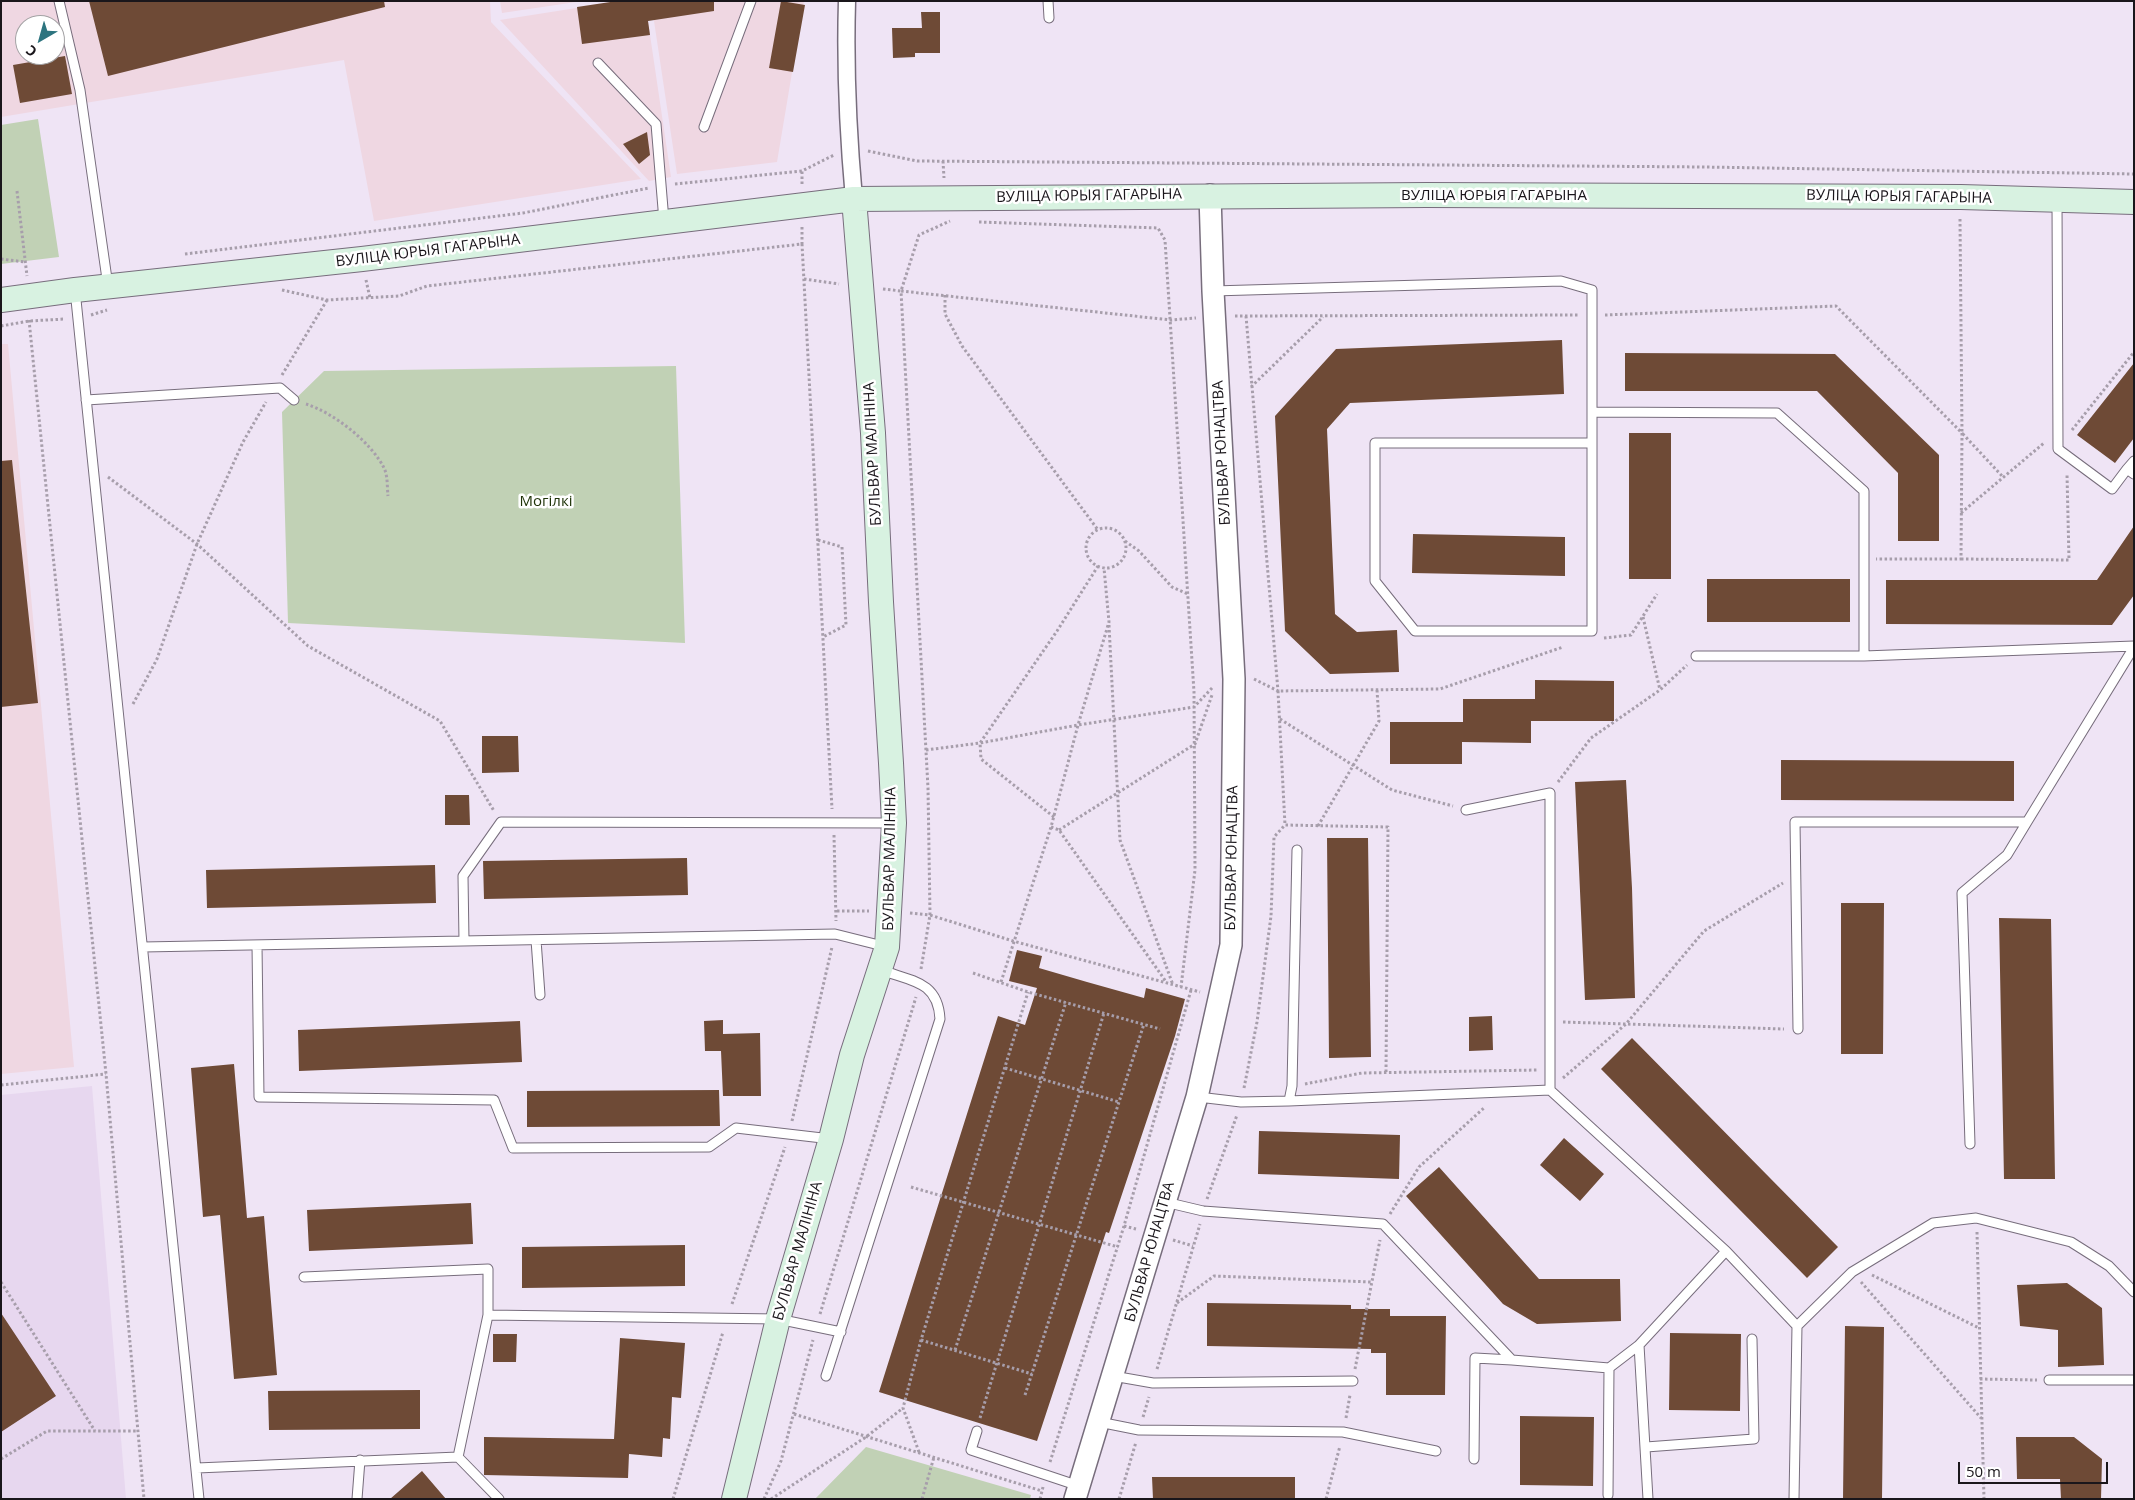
<!DOCTYPE html>
<meta charset="utf-8">
<style>
body{margin:0}
#map{position:relative;width:2135px;height:1500px;overflow:hidden;background:#efe4f5;font-family:"Open Sans",sans-serif}
canvas{display:block}
.frame{position:absolute;inset:0;border:2px solid #1a161b;pointer-events:none}
.north{position:absolute;left:15px;top:15px;width:50px;height:50px;box-sizing:border-box;background:#fff;border:1px solid #a3a2a4;border-radius:50%;rotate:218deg;font-size:14px;font-weight:700;line-height:20px;text-align:center;color:#1a161b}
.north::after{content:'';display:block;margin:auto;width:18px;height:22px;background:#2d747f;clip-path:polygon(50% 0,100% 100%,50% 72%,0 100%)}
.scale{position:absolute;left:1958px;top:1462px;width:150px;height:22px;box-sizing:border-box;border:2px solid #1a161b;border-top:0;padding-left:6px;font-size:15px;line-height:18px;white-space:nowrap;color:#1a161b;-webkit-text-stroke:4px #fff;paint-order:stroke}
</style>
<div id="map">
<canvas width="2135" height="1500"></canvas>
<div class="frame"></div>
<div class="north">С</div>
<div class="scale">50 m</div>
</div>
<script>
const g = document.querySelector('canvas').getContext('2d');
g.lineJoin = 'round';
function paint(path, color) { g.fillStyle = color; g.fill(path, 'evenodd'); }
function stroke(path, color, width, dash) { g.strokeStyle = color; g.lineWidth = width; g.lineCap = dash ? 'butt' : 'round'; g.setLineDash(dash || []); g.stroke(path); }
function write(font, color, halo, rows, align = 'center') {
  g.font = font + ' "Open Sans",sans-serif'; g.lineWidth = 5; g.setLineDash([]); g.textBaseline = 'middle'; g.strokeStyle = halo; g.fillStyle = color; for (const [text, x, y, turn = 0] of rows) {
    g.save(); g.translate(x, y); g.rotate((+turn || 0) * Math.PI / 180); g.textAlign = isNaN(turn) ? turn : align; if (halo) g.strokeText(text, 0, 0); g.fillText(text, 0, 0); g.restore();
  }
}
paint(new Path2D(`
 M92 1086 126 1499H1V1095Z`), '#e7d7ef');
paint(new Path2D(`
 M1 1H490L491 22 641 179 374 221 344 60 1 117ZM25 25H55V55H25Z
 M500 1H583L502 13Z
 M621 1H645L671 177 649 181 500 20Z
 M651 1H804L777 162 677 174Z
 M1 344H8L74 1067 1 1074Z`), '#efd7e2');
paint(new Path2D(`
 M38 119 59 257 1 264V125Z
 M676 366 685 643 288 623 282 412 324 371Z
 M866 1447 1031 1495 1030 1499H815Z`), '#c1d1b5');
paint(new Path2D(`
 M89 1H384L385 7 108 76Z
 M617 1H714V11L648 21 650 35 582 44 577 7Z
 M781 1 805 5 793 72 769 68Z
 M921 12H940V53H915V57L893 58 892 28H922Z
 M65 56 72 94 20 103 13 65Z
 M647 132 650 155 639 164 623 144Z
 M1562 340 1564 394 1350 403 1327 429 1335 614 1357 632 1397 630 1399 672 1330 674 1285 631 1275 416 1336 349Z
 M1625 353 1835 354 1939 455V541H1898V473L1817 391H1625Z
 M2134 363V438L2115 463 2077 435Z
 M1629 433H1671V579H1629Z
 M12 460 38 703 1 707V461Z
 M2134 526V595L2112 625 1886 624V580H2097Z
 M1413 534 1565 537V576L1412 573Z
 M1707 579H1850V622H1707Z
 M1535 680 1614 681V721H1531V743L1462 742V764H1390V722H1463V699H1535Z
 M482 736H518L519 772 482 773Z
 M1781 760 2014 761V801L1781 800Z
 M1626 780 1632 888 1635 998 1585 1000 1575 782Z
 M445 795H469L470 825H445Z
 M1327 838H1368L1371 1057 1329 1058Z
 M687 858 688 895 484 899 483 861Z
 M435 865 436 903 207 908 206 870Z
 M1841 903H1884L1883 1054H1841Z
 M1999 918 2051 919 2055 1179H2004Z
 M1017 950 1042 956 1039 968 1087 982 1144 998 1146 988 1185 999 1175 1036 1109 1233 1106 1232 1037 1441 879 1392 998 1016 1025 1025 1037 988 1009 981Z
 M1492 1016 1493 1050 1469 1051V1017Z
 M723 1020V1034L760 1033 761 1096H723L721 1051H705L704 1021Z
 M520 1021 522 1062 299 1071 298 1030Z
 M1632 1038 1838 1247 1807 1278 1601 1069Z
 M234 1064 247 1218 264 1216 277 1375 234 1379 220 1215 203 1217 191 1068Z
 M719 1090 720 1126 527 1127V1091Z
 M1259 1131 1400 1135 1399 1179 1258 1174Z
 M1564 1138 1604 1174 1580 1201 1540 1165Z
 M1439 1167 1539 1279H1620L1621 1321 1537 1324 1503 1304 1406 1196Z
 M471 1203 473 1244 309 1251 307 1210Z
 M685 1245V1286L522 1288V1247Z
 M2067 1283 2102 1308 2104 1365 2058 1367V1330L2020 1326 2017 1285Z
 M1207 1303 1351 1305V1309H1390V1316H1446L1445 1395H1386V1353H1371V1349L1207 1346Z
 M1 1313 56 1396 1 1432Z
 M1845 1326 1884 1327 1882 1499H1843Z
 M1670 1333 1741 1334 1740 1411 1669 1410Z
 M493 1334H517L516 1362H493Z
 M620 1338 685 1343 681 1398 672 1397 670 1439 663 1438 662 1457 629 1454 628 1478 484 1475V1437L614 1439Z
 M420 1390V1429L269 1430 268 1391Z
 M1520 1416 1594 1417 1593 1486 1520 1485Z
 M2016 1437H2074L2102 1459 2101 1499H2061L2060 1479H2017Z
 M422 1471 446 1499H390Z
 M1152 1477H1295V1499H1153Z`), '#6e4a36');
const service = new Path2D(`
 M59 1 80 90 108 286
 M1048 1 1049 18
 M598 63 656 124 664 221
 M704 127 751 1
 M2057 201 2058 449 2112 489 2127 469
 M75 290 199 1499
 M1213 291 1561 281 1592 290V443H1375V581L1415 631H1592V443
 M86 400 280 388 294 400
 M1592 412 1777 413 1864 491V656
 M2134 461 2127 469 2134 474
 M1696 656H1864L2134 646
 M1466 810 1550 793V1090
 M536 940 540 995
 M464 941 463 876 501 822 894 823
 M257 945 259 1097 494 1100 513 1148 709 1147 736 1128 831 1139
 M143 947 835 934 887 947
 M1798 1029 1795 822H2027L2134 647
 M1198 1097 1241 1102 1289 1101 1550 1090 1726 1251 1797 1326 1794 1499
 M1289 1101 1292 1086 1297 850
 M1970 1144 1962 893 2007 855 2027 822
 M1165 1202 1203 1211 1383 1224 1512 1360 1609 1368 1639 1345 1726 1251
 M304 1277 488 1269V1315L778 1319 841 1332
 M488 1315 458 1457 499 1499
 M1797 1326 1852 1272 1933 1223 1976 1218 2071 1242 2109 1266 2134 1292
 M1639 1345 1648 1499
 M826 1376 940 1019C938 981 911 981 881 970
 M1113 1376 1153 1383 1353 1381
 M2049 1380H2134
 M1099 1422 1139 1430 1343 1432 1436 1451
 M977 1431 971 1450 1079 1486
 M1646 1447 1754 1439 1752 1339
 M1474 1459 1475 1358 1512 1360
 M197 1468 458 1457
 M1608 1495 1609 1368
 M357 1499 360 1460`);
const minor = new Path2D(`
 M847 1C845 67 848 133 854 199`);
const tertiary = new Path2D(`
 M1075 1499 1197 1097 1231 945 1234 679 1213 291 1210 195`);
const secondary = new Path2D(`
 M1 300 75 290 362 259 854 199 1427 195 1961 197 2134 202
 M734 1499 778 1319 831 1139 852 1055 887 947 894 823 891 763 881 602 873 433 854 199`);
stroke(service, '#776d7c', 11);
stroke(minor, '#776d7c', 19);
stroke(tertiary, '#776d7c', 24);
stroke(secondary, '#776d7c', 26);
stroke(new Path2D(`
 M868 151 917 161 1704 167 2134 174
 M943 161 944 178
 M675 184 802 171 834 155
 M802 184V171
 M17 191 27 276
 M1960 219 1962 433 2003 477
 M979 222 1158 228 1165 240 1194 692 1195 870 1181 987
 M802 227V244
 M185 254 523 213 649 188
 M1 259 25 262
 M804 279 839 284
 M366 280 370 298
 M883 289 901 291 919 235 950 221
 M282 290 327 300 399 296 427 286 802 244 832 809
 M945 295V314L962 346 1098 530
 M91 315 107 310
 M1605 315 1836 306 1962 433 1961 559H1876
 M1235 316 1579 315
 M1246 316 1278 691
 M29 320 106 1074 144 1499
 M1 326 29 321 65 319
 M282 375 327 300
 M1251 387 1323 317
 M306 404C334 413 371 442 384 468 388 476 387 487 388 496
 M2072 430 2134 352
 M108 477 197 544 308 646 440 721 494 811
 M1961 513 2044 443
 M1086 548a20 20 0 1 1 40 0a20 20 0 1 1-40 0Z
 M818 540 842 547 846 625 823 637
 M1125 541 1139 551 1172 587 1188 594
 M1961 559 2069 560 2067 474
 M1643 617 1660 690
 M1109 625 1120 840 1173 985
 M1604 638 1631 635 1657 594
 M1254 679 1278 691
 M133 704 157 659 197 544 243 442 266 402
 M1280 719 1392 790 1453 806
 M926 750 980 743 1057 631 1098 566
 M1558 782 1591 738 1660 690 1687 665
 M1054 817 981 759 980 743 1078 725 1194 707 1213 687
 M1318 826 1379 721 1377 690
 M1051 827 1059 830 1167 983
 M1059 830 1195 744 1212 695
 M834 835 836 921
 M837 911H869
 M910 913 930 915 928 788 901 291 1171 320 1196 318
 M921 969 930 915 1013 941 1200 992
 M973 973 1028 992 1160 1029
 M1001 982 1051 827 1078 725 1109 622 1104 568
 M1563 1022 1784 1029
 M1005 1068 1119 1102
 M1386 1072 1388 827 1285 825 1278 691 1440 689 1563 647
 M1563 1078 1626 1024 1704 931 1783 883
 M1305 1084 1362 1073 1537 1070
 M1 1085 106 1074
 M1244 1088 1257 1022 1271 916 1274 837 1285 825
 M792 1121 832 947
 M911 1187 1118 1247
 M1207 1199 1237 1115
 M1390 1214 1419 1167 1485 1107
 M1124 1226 1136 1229
 M1977 1232 1984 1499
 M1173 1240 1193 1246
 M1872 1275 1979 1328
 M1 1282 95 1431
 M1861 1282 1981 1418
 M1177 1303 1214 1276 1371 1282
 M732 1304 785 1147
 M820 1314 916 997
 M921 1340 1032 1374
 M955 1350 1066 1002
 M1157 1369 1200 1224
 M1355 1369 1380 1240
 M1980 1379 2037 1380
 M1025 1395 1144 1024
 M794 1414 1042 1491
 M1143 1417 1149 1397
 M980 1418 1104 1013
 M1346 1418 1350 1395
 M919 1452 903 1408 921 1340 1028 992
 M1 1459 47 1431H138
 M1050 1462 1124 1226 1191 990
 M673 1499 723 1332
 M764 1499 781 1461 813 1340
 M771 1499 866 1437 903 1408
 M922 1499 934 1457
 M1040 1499 1043 1487
 M1119 1499 1136 1442
 M1326 1499 1340 1446`), '#a79eab', 3, [2.5, 2.5]);
stroke(service, '#fff', 9);
stroke(minor, '#fff', 16);
stroke(tertiary, '#fff', 21);
stroke(secondary, '#d8f2e1', 24);
write('15px', '#1a161b', '#fff', [
 ["ВУЛІЦА ЮРЫЯ ГАГАРЫНА",1089,196,-1],
 ["ВУЛІЦА ЮРЫЯ ГАГАРЫНА",1494,196],
 ["ВУЛІЦА ЮРЫЯ ГАГАРЫНА",1899,197,1],
 ["ВУЛІЦА ЮРЫЯ ГАГАРЫНА",428,251,-7],
 ["БУЛЬВАР ЮНАЦТВА",1222,453,-93],
 ["БУЛЬВАР МАЛІНІНА",873,454,-93],
 ["БУЛЬВАР ЮНАЦТВА",1232,858,-89],
 ["БУЛЬВАР МАЛІНІНА",890,859,-89],
 ["БУЛЬВАР МАЛІНІНА",798,1251,-74],
 ["БУЛЬВАР ЮНАЦТВА",1150,1252,-74]
]);
write('15px', '#1f3308', '#fff', [
 ["Могілкі",546,502]
]);
</script>
